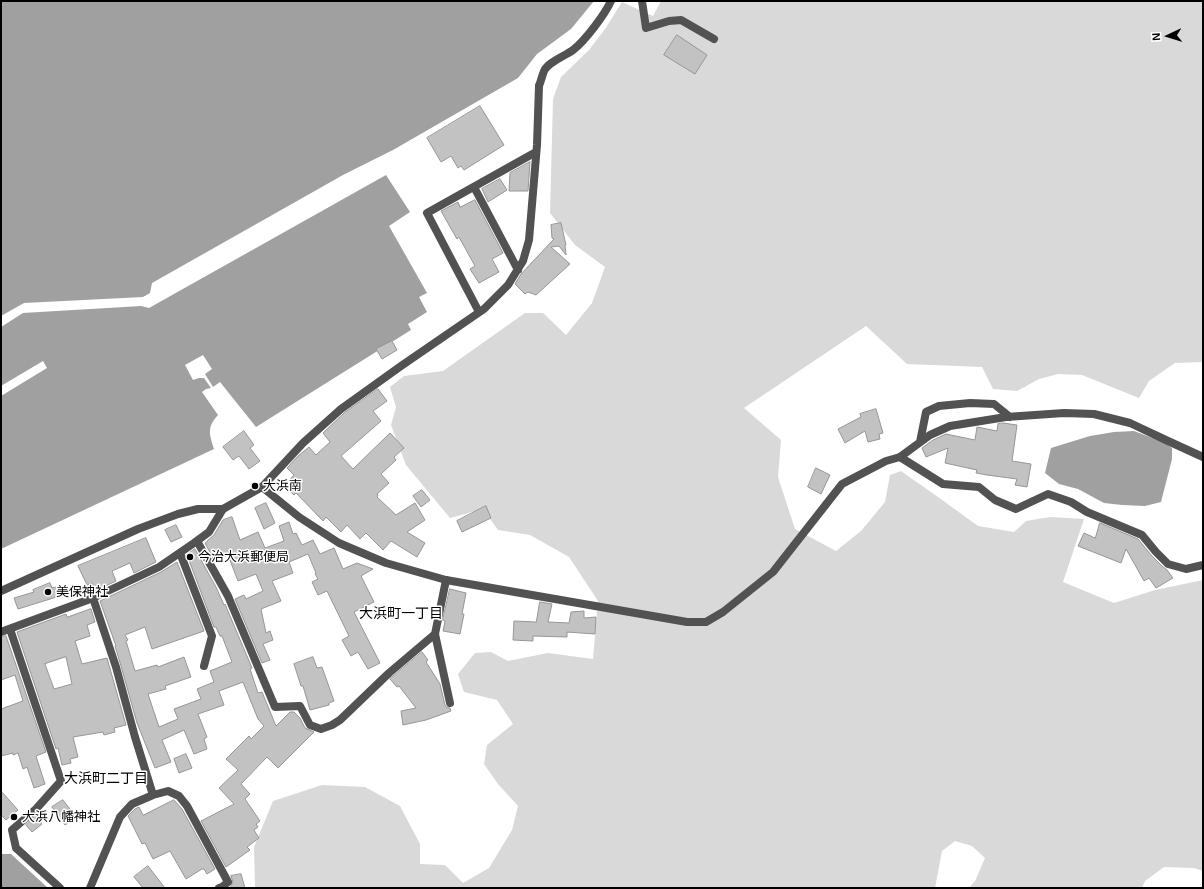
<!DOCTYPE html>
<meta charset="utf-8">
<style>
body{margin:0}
#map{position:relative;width:1204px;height:889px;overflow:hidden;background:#fff;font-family:Helvetica,sans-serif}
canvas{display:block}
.frame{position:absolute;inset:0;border:2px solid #000;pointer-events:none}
.north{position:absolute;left:1148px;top:16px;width:40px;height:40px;-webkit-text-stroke:3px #fff;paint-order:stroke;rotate:266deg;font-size:11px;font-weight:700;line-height:16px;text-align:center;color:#000}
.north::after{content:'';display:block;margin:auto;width:14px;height:18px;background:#000;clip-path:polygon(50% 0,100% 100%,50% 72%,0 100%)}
</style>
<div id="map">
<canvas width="1204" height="889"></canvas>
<div class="frame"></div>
<div class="north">N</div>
</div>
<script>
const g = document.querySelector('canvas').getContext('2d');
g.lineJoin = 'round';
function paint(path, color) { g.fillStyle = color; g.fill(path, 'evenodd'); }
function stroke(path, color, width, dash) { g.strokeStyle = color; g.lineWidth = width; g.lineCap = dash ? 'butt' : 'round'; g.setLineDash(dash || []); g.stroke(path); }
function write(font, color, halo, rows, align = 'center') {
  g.font = font + ' Helvetica,"Noto Sans JP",sans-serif'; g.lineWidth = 3; g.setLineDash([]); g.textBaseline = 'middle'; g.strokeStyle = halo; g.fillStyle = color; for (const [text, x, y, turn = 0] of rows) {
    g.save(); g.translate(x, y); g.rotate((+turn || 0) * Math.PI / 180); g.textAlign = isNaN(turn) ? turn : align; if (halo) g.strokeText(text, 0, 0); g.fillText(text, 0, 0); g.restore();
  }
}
paint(new Path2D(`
 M661 1H1203V362L1175 363 1149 381 1139 398 1082 375 1058 374 1039 379 1017 391 993 389 982 367 907 364 866 326 744 408 781 440 778 477 795 529 836 551 861 531 885 502 890 475 901 471 938 497 978 526 1014 532 1026 521 1050 517 1084 519 1063 582 1114 603 1155 590 1203 580V871L1194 868 1164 867 1145 881 1142 888H969L975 881 985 858 972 846 955 841 942 851 935 888H255L254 847 273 801 322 785 365 787 400 806 420 844V864L445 865 463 883 489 868 512 830 518 806 498 784 484 764 487 745 513 724 497 700 464 692 458 674 475 653 491 652 508 661 548 653 593 659 598 601 569 557 530 535 498 530 483 509 450 518 406 465 391 425 396 407 390 387 404 376 443 371 525 313H543L566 335 592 303 605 267 575 245 550 213 553 99 561 77 589 50 605 29 622 2 653 16Z`), '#d9d9d9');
paint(new Path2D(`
 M1 1H594L571 29 537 54 518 78 393 150 343 175 152 283 150 293 143 297 24 303 1 316Z
 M386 175 410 212 389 226 427 293 419 297 427 312 408 324 411 330 256 427 220 382 213 387 205 374 212 369 203 355 185 365 193 380 199 378H204L211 388 206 389 202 392 218 415C207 427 209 433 214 449L1 549V396L47 368 43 361 1 386V327L23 313 141 306 149 308Z
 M1134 431 1163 442 1172 448V459L1161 502 1145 506 1122 505 1104 503 1078 489 1059 484 1045 473 1051 448 1090 436 1114 432Z
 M1 854H11L48 888H1Z`), '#a0a0a0');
const building = new Path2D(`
 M677 35 707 55 695 74 664 55Z
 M480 106 504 145 464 170 461 166 458 168 451 156 441 162 427 138Z
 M530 162 528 191H509L510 173Z
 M500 179 507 190 488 202 482 189Z
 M475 200 503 253 492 259 499 272 479 283 470 269 475 266 459 237 457 239 441 211 458 202 460 207Z
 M561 223 566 245H565L566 255 559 246 551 247 570 264 536 295 528 292 525 294 515 284 521 274 554 239 552 238 551 225Z
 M392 341 397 350 382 359 376 349Z
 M378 389 387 401 373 411 381 421 341 456 353 469 390 433 404 448 394 457 396 460 381 474 389 483 377 494 378 495 377 497 396 515 415 503 425 520 407 532 425 543 417 557 391 541 383 550 366 533 360 539 347 525 341 532 326 517 323 521 296 493 294 495 284 486 294 475 287 468 298 456 309 447 316 455 330 442 323 433 344 413Z
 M876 409 883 433 879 434 880 439 868 442 865 431 845 443 838 429 861 417 860 414Z
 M1003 423 1017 425 1012 461 1031 464 1027 487 1015 485 1017 479 987 475 976 473 977 470 945 463 948 448 926 457 922 448 933 440 946 434 975 440 977 427 997 431 998 424Z
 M244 431 254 445 250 448 260 461 249 469 239 456 233 460 223 447Z
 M816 468 830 475 821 494 808 487Z
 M422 490 430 500 421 507 413 496Z
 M266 503 275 523 264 529 255 508Z
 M486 506 491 518 462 532 457 521Z
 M232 517 240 540 258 532 265 548 284 541 279 526 289 522 293 534 296 533 302 545 313 540 320 554 334 548 343 569 357 563 373 569 361 576 374 602 354 612 380 663 368 669 358 652 351 656 342 640 349 636 327 591 318 595 312 582 318 579 315 574 316 573 308 554 289 562 293 573 272 581 281 601 261 609 266 633 270 631 273 640 263 644 270 660 262 663 235 599 244 595 246 599 263 591 256 574 238 581 228 555 214 560 205 543 207 542V541L214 535 223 520Z
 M1100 523 1138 539 1152 556 1162 566 1167 570 1173 578 1156 588 1149 578 1144 581 1126 549 1121 563 1078 546 1084 533 1095 538Z
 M176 525 182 537 171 542 165 530Z
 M146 538 156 562 134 573 130 563 112 571 116 581 95 591 92 583 87 585 78 566Z
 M195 549 216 587 224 605 225 604 252 668 250 669 258 693 262 692 276 726 290 712H294L300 718 305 728 314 732 278 768 267 757 241 784 250 794 245 799 260 821 256 824 258 827 254 830 259 838 247 847 250 850 226 867 201 821 234 804 219 788 238 770 226 759 249 736 251 739 264 726 258 719 243 682 219 691 224 705 198 714 207 737 204 739 207 749 194 754 184 730 162 740 171 762 155 768 137 723 121 666 115 646H116L100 601 161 572 177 562 204 631 152 649 145 627 125 635 128 640 126 641 135 671 157 665 158 667 184 657 191 677 165 686 166 689 148 694 159 727 178 719 174 709 201 699 197 689 214 682 210 671 232 662 222 636H220L216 627H214L187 555Z
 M50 583 52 588 60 586 63 595 18 609 14 598 34 592 33 590Z
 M450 589 466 593 462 614H464L460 634 443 631 445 621 443 620Z
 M540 602 552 604 548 622 569 623 571 612 584 611V618L596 617 595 634 567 632V637L533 636V641L513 640 514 621 536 622Z
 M91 609 95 622 87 625 90 636 75 641 82 664 107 658 126 725 114 728 115 732 104 735 103 732 73 737 78 757 70 759 71 763 62 765 58 748 56 749 17 632 66 614 67 617ZM66 657 72 684 54 689 45 664Z
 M6 636 46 752 36 756 45 784 34 788 27 767 23 769 18 753 13 755V753L1 756V709L23 701 15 675 1 680V637Z
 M422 652 428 660 426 662 440 684 445 705 446 707 450 708 451 711 426 720 403 725 401 711 416 708 399 686 397 687 390 679Z
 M313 657 317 668 322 667 334 701 329 703V705L310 710 303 686H301L294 664Z
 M186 754 192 768 179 773 174 759Z
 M1 791 18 810 6 820 1 815Z
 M63 800 76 817 65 825 52 807Z
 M174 800 182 809 215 869 207 874 204 869H202L186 879 170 851 153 859 145 843 142 844 128 816 135 809 139 807 143 815Z
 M36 816 42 824 32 832 26 825Z
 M148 866 165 888H143L134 877Z
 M241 874 245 888H230L233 882 231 876Z`);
paint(building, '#c2c2c2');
stroke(building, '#969696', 1);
stroke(new Path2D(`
 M642 1 646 28 669 21 681 20 714 39
 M474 187 518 270
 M479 312 427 213 536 152
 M920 442 926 412 939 406 970 403 994 404 1010 417
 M1203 457 1168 441 1130 423 1094 414 1064 413 1006 417 950 426 930 435 900 457 943 484 979 487 995 500 1016 509 1048 494 1071 502 1087 512 1142 535 1156 552 1168 564 1186 569 1203 565
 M262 487 303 443 341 409 401 366 484 309 508 285 523 261 529 240 537 145 539 86
 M197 541 228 596 275 707 300 706 310 725 321 729 332 725 340 720 389 673 435 634
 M180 553 212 636 204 666
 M446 580 435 634 450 703
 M93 598 116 667 135 737 153 795
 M10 629 61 781 36 809 12 830 16 848 60 888
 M1 632 93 598 159 567 194 543 209 532 223 509
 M90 888 120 817 132 804 153 795 168 791 179 796 187 806 228 882 222 887 219 888`), '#525252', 8);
stroke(new Path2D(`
 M539 86C541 81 542 76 544 71 548 62 565 56 573 50 585 41 605 14 611 1
 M1 591 138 529 178 514 198 509H223L262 487 299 517 339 543 386 563 446 580 687 622H706L723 612 773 572 842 484 886 461 900 457`), '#525252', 8);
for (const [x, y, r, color] of [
 [255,486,4,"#000"],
 [190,557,4,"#000"],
 [48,592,4,"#000"],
 [14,817,4,"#000"]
]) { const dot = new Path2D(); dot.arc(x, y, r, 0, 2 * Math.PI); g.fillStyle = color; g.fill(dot); stroke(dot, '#fff', 1.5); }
write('13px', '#000', '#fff', [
 ["大浜南",263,486],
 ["今治大浜郵便局",198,557],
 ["美保神社",56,592],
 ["大浜八幡神社",22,817]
], 'left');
write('14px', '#000', '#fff', [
 ["大浜町一丁目",401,614],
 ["大浜町二丁目",106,779]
]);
</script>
